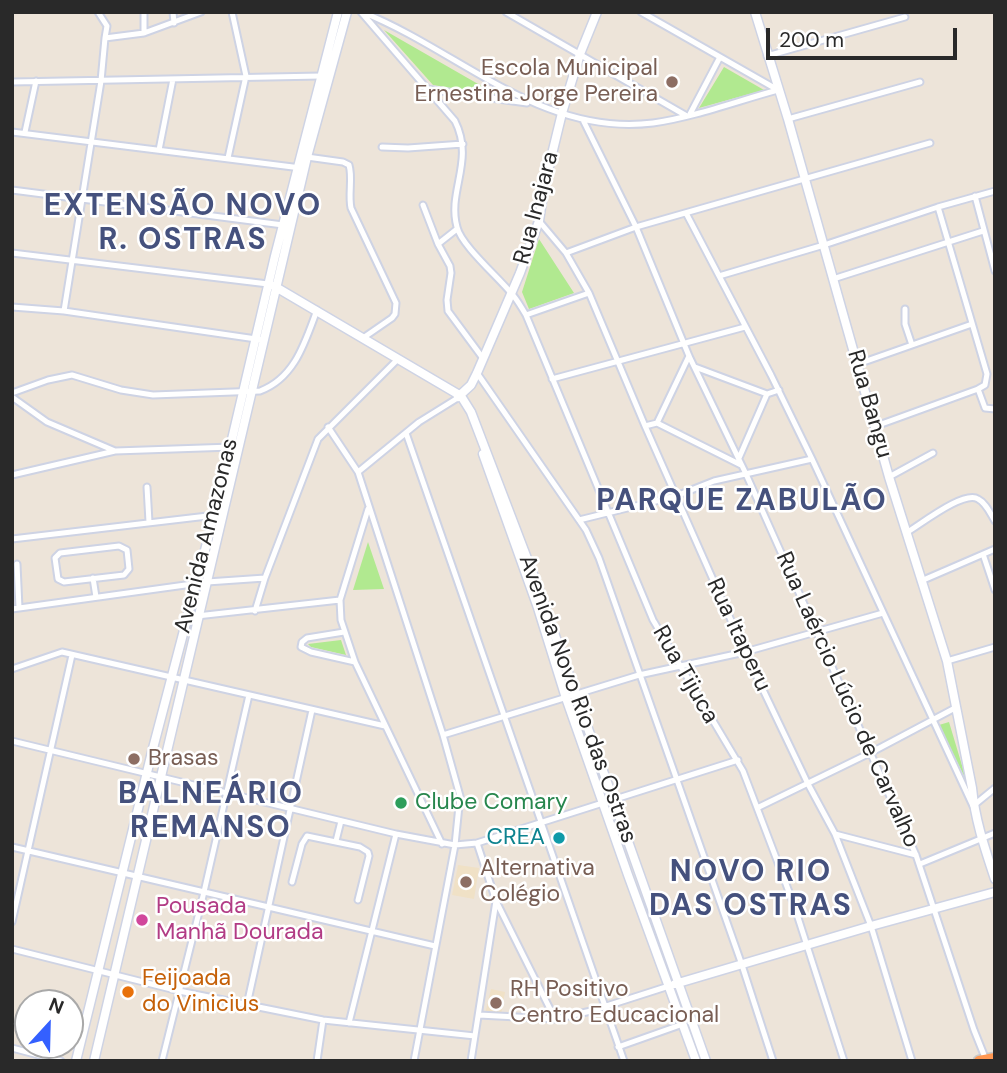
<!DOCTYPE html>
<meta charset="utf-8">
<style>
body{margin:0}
#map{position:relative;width:1007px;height:1073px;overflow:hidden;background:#ede4d9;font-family:"DM Sans",sans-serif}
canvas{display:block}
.frame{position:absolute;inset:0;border:14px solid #292929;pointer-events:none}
.north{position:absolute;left:14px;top:989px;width:70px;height:70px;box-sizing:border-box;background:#fff;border:2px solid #a9a9a9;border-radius:50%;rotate:22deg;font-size:19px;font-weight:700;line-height:28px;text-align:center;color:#292929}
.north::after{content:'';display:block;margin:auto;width:24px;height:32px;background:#3460ff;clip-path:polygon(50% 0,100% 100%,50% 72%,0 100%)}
.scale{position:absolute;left:766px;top:28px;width:191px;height:32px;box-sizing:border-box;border:4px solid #292929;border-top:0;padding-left:9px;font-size:21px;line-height:24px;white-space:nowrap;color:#292929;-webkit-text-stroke:5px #fff;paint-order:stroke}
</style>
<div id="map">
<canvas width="1007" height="1073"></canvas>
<div class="frame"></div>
<div class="north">N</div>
<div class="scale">200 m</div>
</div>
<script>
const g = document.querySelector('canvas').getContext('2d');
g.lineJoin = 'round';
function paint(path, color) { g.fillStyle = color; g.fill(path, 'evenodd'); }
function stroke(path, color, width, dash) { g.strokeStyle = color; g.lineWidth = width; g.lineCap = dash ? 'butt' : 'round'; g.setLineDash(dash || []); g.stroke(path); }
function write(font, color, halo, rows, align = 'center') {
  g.font = font + ' "DM Sans",sans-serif'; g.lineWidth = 5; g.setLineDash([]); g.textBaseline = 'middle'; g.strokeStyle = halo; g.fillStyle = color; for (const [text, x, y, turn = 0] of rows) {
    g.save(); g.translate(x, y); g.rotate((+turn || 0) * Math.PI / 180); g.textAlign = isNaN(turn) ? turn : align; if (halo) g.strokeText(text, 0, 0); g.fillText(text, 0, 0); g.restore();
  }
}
paint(new Path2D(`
 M458 865 479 868 474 899 452 895Z
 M491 989 505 992 501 1015 485 1014Z`), '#f0e1c6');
paint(new Path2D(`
 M384 30 499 96 433 85Z
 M724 67 764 90 699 108Z
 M539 239 574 293 529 309 522 292Z
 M368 542 384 589 353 590Z
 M341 640 346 655 311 647 308 644Z
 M949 722 967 782 939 725Z`), '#b1e990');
const street = new Path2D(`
 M98 12 107 26 105 38 144 33 201 12
 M144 12V33
 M173 12 174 23
 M361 12 455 121C475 161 447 191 457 227 461 245 498 277 511 293 517 299 521 307 526 315L653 620 743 771 794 905 844 1061
 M362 12C460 51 541 137 653 123 695 117 737 101 778 90
 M506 12 685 115
 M641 12 778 90
 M767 56 905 17
 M12 82 321 76
 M426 89 527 103
 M690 114 720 57
 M788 119 920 82
 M583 120 636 227 689 356 746 474 916 855 974 1030 986 1060
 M12 132 301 168
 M25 132 36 81
 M382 147 408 148 463 144
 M159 150 173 79
 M307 157 343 162 349 165C353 178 348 194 351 208L396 303 395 314 392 318 363 338
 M228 158 246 76 232 12
 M12 190 283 225
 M975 196 995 271
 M423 205 438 244 450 266 451 273 447 300 448 311 482 357
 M938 207 987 374 985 385 978 389
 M686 213 771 375 812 459 973 806 995 788
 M539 221 566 253 589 293 645 426 745 652 808 784 835 834 871 926 912 1061
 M438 244 457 229
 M12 253 268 284
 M566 253 636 227 930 143
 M719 276 824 245 938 207 995 191
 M833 279 983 231
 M12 307 64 311 263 340
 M905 309V324L912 345
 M64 311 101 81 105 38
 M526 315 589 293
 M858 364 972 324
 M695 367 767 394 779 390
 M477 373 586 530 599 558 742 965 773 1061
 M552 379 745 327
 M12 393 48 380 72 375 121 390 153 395 260 391C295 378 305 342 317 310
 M12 397 47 422 115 451
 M657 423 689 356
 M645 426 657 423 741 465
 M876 426 978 389 985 408 995 409
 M328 427 358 472 443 735 460 796 455 845 414 1061
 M406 433 624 1061
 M739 458 767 394
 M358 472 419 422 456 399
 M12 475 115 451 232 447
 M889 477 933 453
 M147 487 149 522
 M368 509 340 600 341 620 355 662 442 844
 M579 520 676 496 714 481 812 459
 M906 533C920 525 964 490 978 499 986 503 990 513 995 521
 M12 539 216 515
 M119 546 127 550 129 569 124 575 64 582 58 579 55 558 60 553Z
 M983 554 995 590
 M17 564 19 608
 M93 578 96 597
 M921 581 995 549
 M12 609 207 582 265 578
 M255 611 265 578 318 439 398 359
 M188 617 340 600
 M344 632 307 638 302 642 301 647 311 652 355 662
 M947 661 995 647
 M12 669 62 652 385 726
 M443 735 639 675 745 652 883 613
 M12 741 396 834 455 845 477 843 738 760
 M757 808 872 752 955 708
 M835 834 916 855
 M336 841 341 821
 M477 843 496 901 555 1019
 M12 847 435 946
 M920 864 995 833
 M292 882 302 844 307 836 360 847 368 852 369 856 358 900
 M12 922 72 655
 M12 949 179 991 323 1020 475 1036
 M247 1005 312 710
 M479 1015 555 1019 591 1011 669 986
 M349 1023 396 834
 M618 1047 683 1024
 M12 1048 61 1061
 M162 1061 204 892 249 695
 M317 1061 323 1020
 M471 1061 496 901`);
const secondary = new Path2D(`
 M755 12 788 119 889 477 947 661 972 788C975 820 985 849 995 879
 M274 286 461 396 471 412 536 582 706 1061
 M458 397 471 385 477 373 520 273 539 221 544 187 562 113 580 54 597 12
 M483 454 538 608 566 698 628 875 696 1061
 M675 984 871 926 995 892
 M76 1061 152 752 214 516 275 256 338 12
 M94 1061 307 157 347 12`);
const highway = new Path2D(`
 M979 1061 995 1058`);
stroke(street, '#ced3e4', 9);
stroke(secondary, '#ced3e4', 11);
stroke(highway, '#c7c7c7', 13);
stroke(street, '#fff', 5);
stroke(secondary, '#fff', 8);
stroke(highway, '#ff9852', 10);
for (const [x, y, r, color] of [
 [672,82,7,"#8d6e63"],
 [134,759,7,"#8d6e63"],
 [401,803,7,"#2e9e5b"],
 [559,838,7,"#0f9aa8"],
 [466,882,7,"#8d6e63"],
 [142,920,7,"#d1479c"],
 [128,992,7,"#e8710a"],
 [496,1003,7,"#8d6e63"]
]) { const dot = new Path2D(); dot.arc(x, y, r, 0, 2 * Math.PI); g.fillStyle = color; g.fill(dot); stroke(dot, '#fff', 2.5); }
write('23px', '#785e54', '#fff', [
 ["Escola Municipal",658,69,"right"],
 ["Ernestina Jorge Pereira",658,95,"right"],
 ["Brasas",148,759],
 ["Alternativa",480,869],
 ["Colégio",480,895],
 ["RH Positivo",510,990],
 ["Centro Educacional",510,1016]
], 'left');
write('23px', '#292929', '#fff', [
 ["Rua Inajara",537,208,-75],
 ["Rua Bangu",869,404,74],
 ["Avenida Amazonas",207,536,-76],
 ["Rua Itaperu",738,635,65],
 ["Rua Tijuca",685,675,60],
 ["Avenida Novo Rio das Ostras",577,699,70],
 ["Rua Laércio Lúcio de Carvalho",847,700,66]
]);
write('23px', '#27864d', '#fff', [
 ["Clube Comary",415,803]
], 'left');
write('23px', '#0d838f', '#fff', [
 ["CREA",545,838]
], 'right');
write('23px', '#b23c85', '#fff', [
 ["Pousada",156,907],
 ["Manhã Dourada",156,933]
], 'left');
write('23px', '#c56008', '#fff', [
 ["Feijoada",142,979],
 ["do Vinicius",142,1005]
], 'left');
g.letterSpacing = '2px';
write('bold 30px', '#45517d', '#fff', [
 ["EXTENSÃO NOVO",183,207],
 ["R. OSTRAS",183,241],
 ["PARQUE ZABULÃO",742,502],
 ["BALNEÁRIO",211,795],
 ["REMANSO",211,829],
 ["NOVO RIO",751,873],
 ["DAS OSTRAS",751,907]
]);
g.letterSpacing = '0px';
</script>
